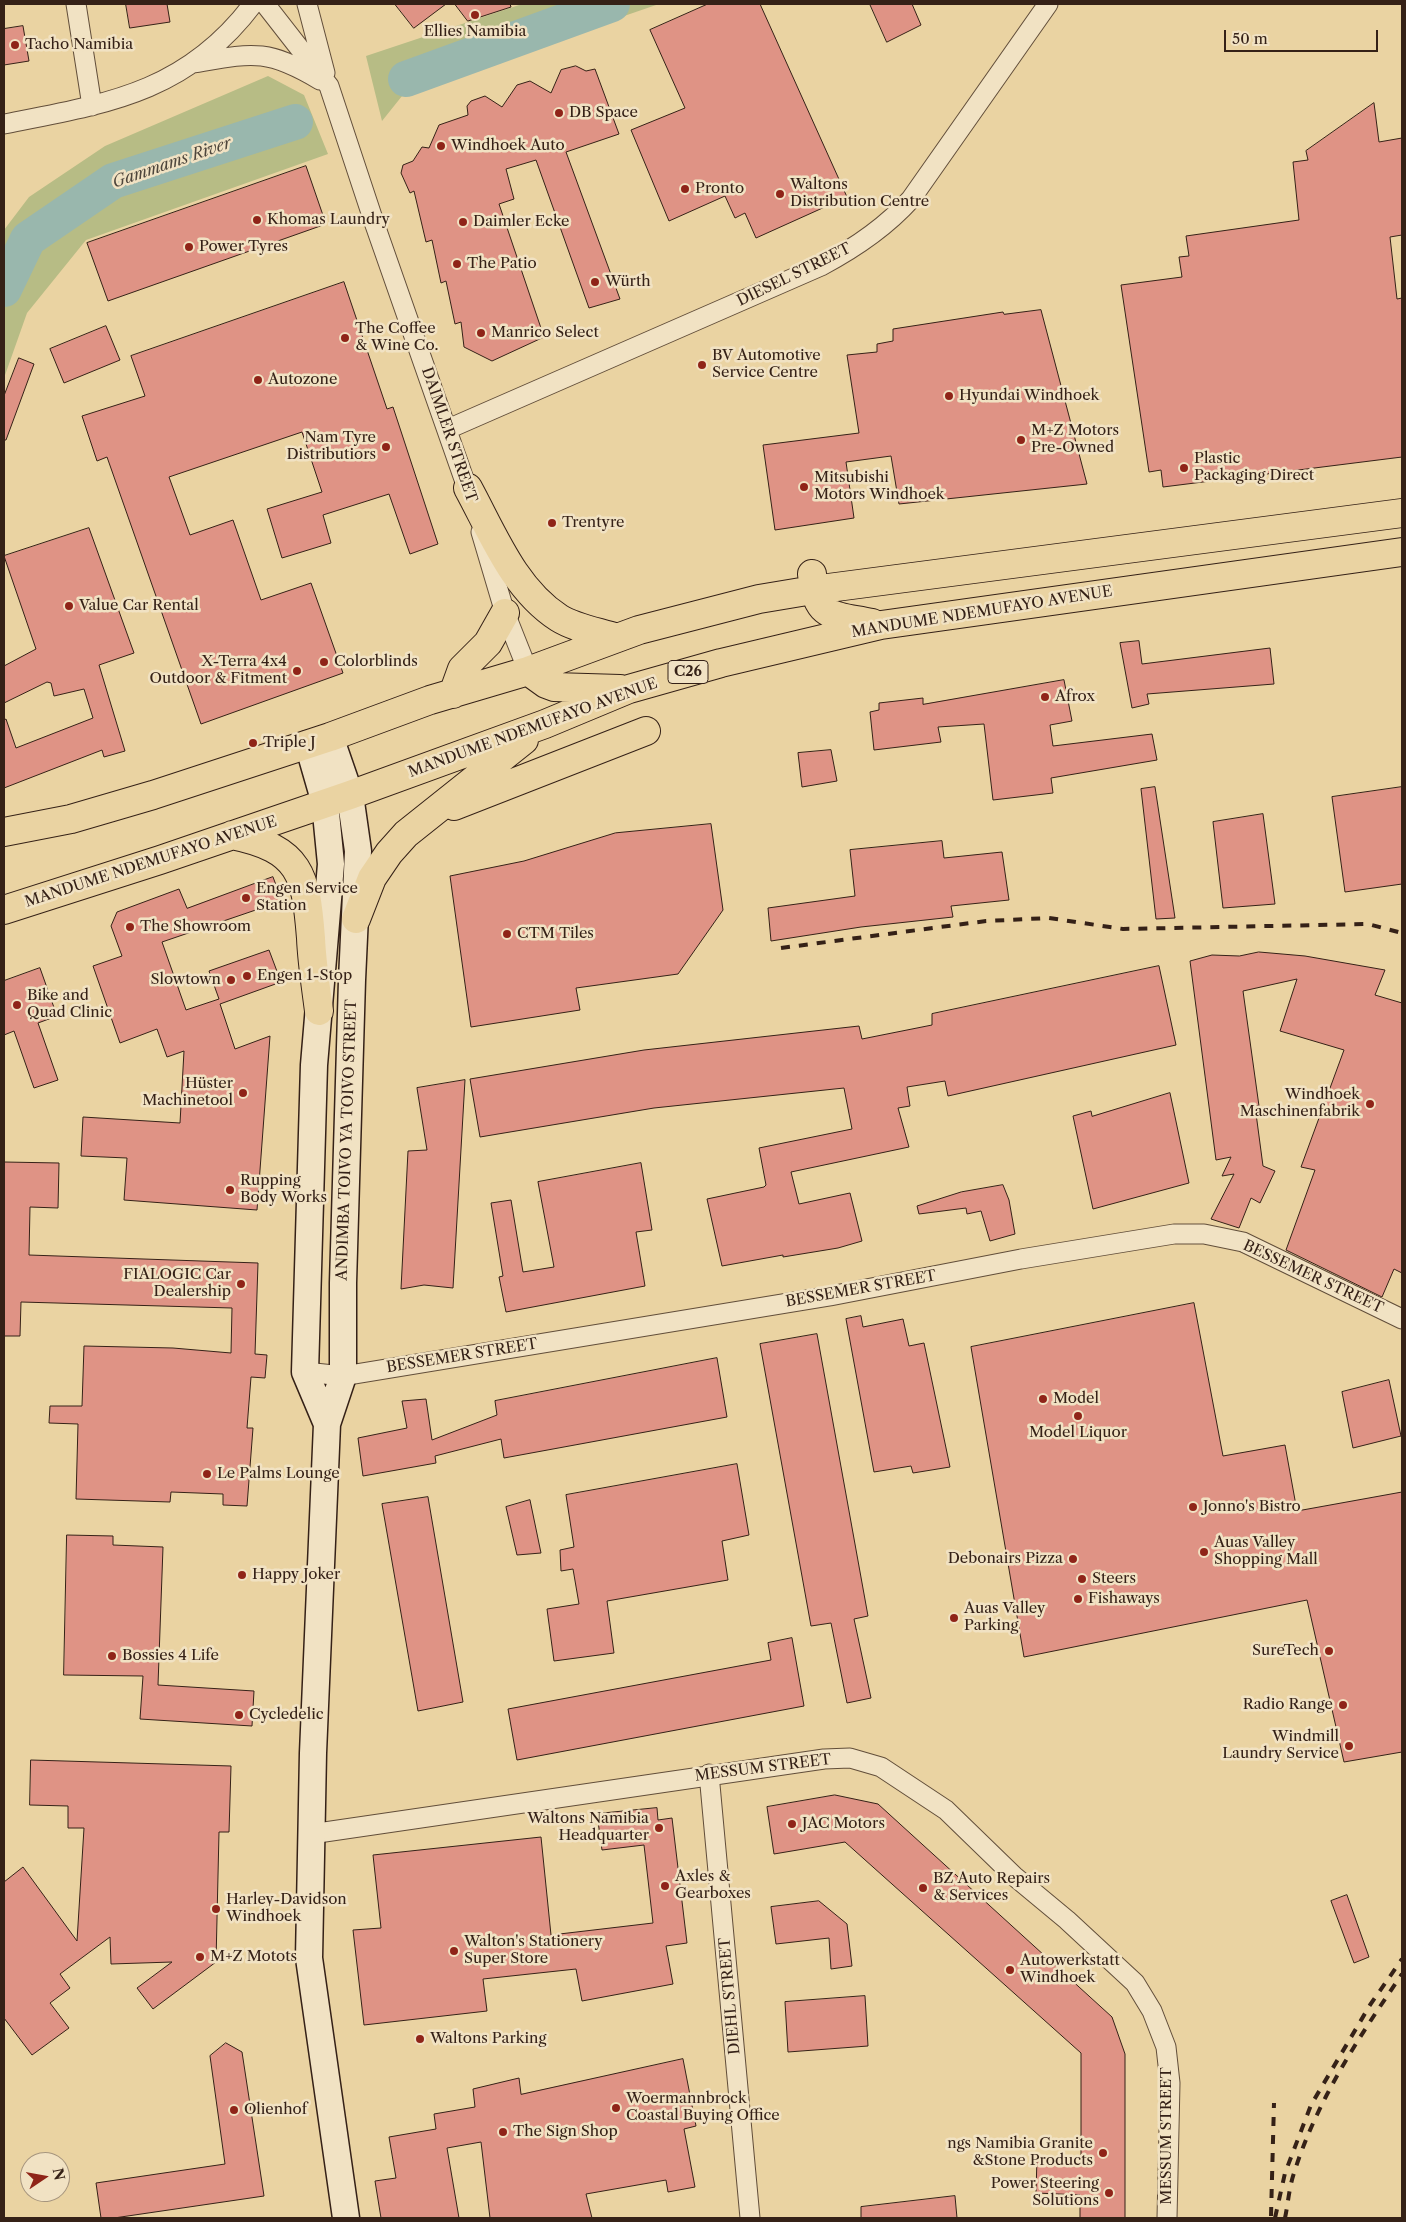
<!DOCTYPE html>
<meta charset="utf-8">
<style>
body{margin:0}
#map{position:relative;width:1406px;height:2222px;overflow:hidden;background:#ead3a2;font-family:"Libre Caslon Text",serif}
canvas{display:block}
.frame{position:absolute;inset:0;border:5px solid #352117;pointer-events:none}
.north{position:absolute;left:20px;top:2152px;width:50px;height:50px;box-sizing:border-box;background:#f1e2c3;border:1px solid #a6957e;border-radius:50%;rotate:78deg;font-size:14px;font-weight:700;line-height:20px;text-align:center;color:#352117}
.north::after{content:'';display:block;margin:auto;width:18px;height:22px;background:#8f2418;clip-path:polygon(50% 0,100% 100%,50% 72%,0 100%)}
.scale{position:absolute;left:1224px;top:30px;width:154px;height:22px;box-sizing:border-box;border:2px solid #352117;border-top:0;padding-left:6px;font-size:15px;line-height:18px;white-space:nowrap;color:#352117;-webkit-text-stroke:4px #f1e2c3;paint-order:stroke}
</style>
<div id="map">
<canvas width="1406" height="2222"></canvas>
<div class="frame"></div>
<div class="north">N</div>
<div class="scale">50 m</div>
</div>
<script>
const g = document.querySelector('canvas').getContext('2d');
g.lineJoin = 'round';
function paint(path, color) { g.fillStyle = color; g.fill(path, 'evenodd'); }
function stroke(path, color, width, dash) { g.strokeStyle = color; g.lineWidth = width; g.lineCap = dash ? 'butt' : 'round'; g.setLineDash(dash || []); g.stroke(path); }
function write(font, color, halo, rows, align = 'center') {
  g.font = font + ' "Libre Caslon Text",serif'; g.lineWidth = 5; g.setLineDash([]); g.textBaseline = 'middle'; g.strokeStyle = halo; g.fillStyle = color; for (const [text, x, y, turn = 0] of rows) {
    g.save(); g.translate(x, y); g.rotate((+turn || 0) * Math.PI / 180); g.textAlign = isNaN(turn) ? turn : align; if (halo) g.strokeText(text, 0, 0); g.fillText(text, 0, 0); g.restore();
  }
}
paint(new Path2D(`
 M522 4H659L406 91 382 121 366 56Z
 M268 76 304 95 328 154 86 240 27 313 4 378V230L29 197 105 146Z`), '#b7bc85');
stroke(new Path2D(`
 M406 79 612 4
 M4 289 28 239 113 181 295 122`), '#99b7ad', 36);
const building = new Path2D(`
 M126 4H167L170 22 130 28Z
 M395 4H446L414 28Z
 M455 4H510L511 7 468 21Z
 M708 4H760L847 197 756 238 745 213 735 218 725 196 669 221 631 130 685 108 650 30Z
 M870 4H912L921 25 887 42Z
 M23 26 29 61 4 65V29Z
 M576 66 586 71 595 69 619 134 566 152 620 299 589 308 536 160 506 169 514 199 499 204 544 337 492 361 464 347 461 322 455 324 446 281 441 283 432 240 426 242 414 191 410 193 401 173 403 165 413 161 422 147 429 148 439 125 468 115 467 106 471 101 485 96 502 107 517 85 530 81 551 93 561 70Z
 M1374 103 1379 142 1402 138V235L1390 237 1397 299 1402 298V457L1163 487 1161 470 1149 472 1121 285 1182 277 1179 257 1189 256 1186 236 1299 220 1293 162 1308 160 1306 151Z
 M306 166 326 224 108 301 87 243Z
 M344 282 387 409 393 407 438 544 410 554 389 494 323 515 331 543 282 558 267 509 322 492 302 432 169 477 190 535 233 520 261 600 311 583 343 673 201 724 107 457 97 461 82 416 145 396 131 356Z
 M1041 310 1087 484 899 504 891 456 846 462 854 518 775 530 763 445 859 433 847 355 877 352V344L893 341V329L1003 312 1004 314Z
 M106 326 120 360 64 383 50 349Z
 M19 358 34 364 6 440H4V396Z
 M89 528 134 653 99 665 125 751 104 757 102 750 4 788V720L6 719 16 748 93 718 84 689 54 696 51 683 47 682 4 703V666L36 649 4 556Z
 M1139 641 1142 664 1270 648 1274 684 1147 694 1149 704 1132 708 1120 643Z
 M1064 680 1072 721 1050 725 1053 746 1152 734 1157 760 1051 778 1053 793 993 800 984 724 938 727 941 742 874 750 870 712 879 710V703L923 698V704Z
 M831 750 837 781 802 787 798 753Z
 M1155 787 1175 918 1156 919 1141 789Z
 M1402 787V884L1345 892 1332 797Z
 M1263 814 1275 904 1223 908 1213 822Z
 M711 824 723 910 678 974 576 988 580 1010 471 1027 450 876 524 861 615 833Z
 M942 841 944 858 1002 852 1009 900 951 906 953 917 861 927 771 941 768 908 855 896 850 850Z
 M273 877 282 901 162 942 186 1010 219 999 209 971 269 950 281 982 220 1004 235 1049 270 1036 257 1210 124 1200 127 1158 81 1156 83 1117 180 1123 184 1051 167 1057 157 1029 120 1043 93 966 122 956 111 926 117 912 179 889 187 908Z
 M1259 952 1305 956 1385 970 1375 995 1402 1003V1273L1394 1269 1382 1297 1286 1250 1315 1170 1301 1167 1344 1050 1280 1031 1297 979 1243 991 1259 1106H1255L1263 1166 1275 1171 1260 1203 1251 1198 1239 1228 1211 1219 1234 1174 1222 1176 1231 1157 1216 1160 1190 961 1212 955 1239 956Z
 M1159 966 1176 1045 948 1096 945 1081 907 1087 910 1106 898 1108 909 1147 791 1172 799 1204 850 1193 862 1241 838 1248 783 1257V1255L722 1266 707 1199 764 1187 766 1185 759 1148 852 1129 844 1088 654 1108 480 1137 470 1079 644 1050 859 1026 862 1039 932 1025V1014Z
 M40 968 57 1016 38 1023 58 1080 34 1088 14 1031 4 1035V981Z
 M465 1080 453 1288 424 1285 401 1289 408 1151 427 1150 417 1088Z
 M1170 1093 1189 1183 1093 1209 1073 1116 1091 1111 1092 1116Z
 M4 1162 59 1163 58 1208 30 1207 29 1255 258 1263 255 1354 267 1355 265 1378 251 1377 247 1428H253L247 1506 223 1505V1494L171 1492 170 1502 76 1499 78 1424 49 1423 50 1406H82L84 1346 173 1348 231 1353 232 1308 21 1302 20 1336H4Z
 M641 1163 652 1230 636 1232 645 1286 506 1312 499 1277 503 1276 491 1203 511 1200 523 1272 554 1267 538 1182Z
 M1003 1185 1009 1200 1015 1234 990 1241 981 1211 967 1214 966 1208 919 1214 917 1206 961 1192Z
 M1194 1303 1223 1456 1285 1445 1297 1511 1402 1492V1752L1344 1762 1307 1600 1024 1657 971 1347Z
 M861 1316 863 1327 903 1319 909 1346 924 1343 950 1467 913 1473 911 1466 874 1472 846 1319Z
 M817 1334 868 1616 854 1619 871 1698 847 1703 831 1623 811 1626 760 1344Z
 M717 1358 727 1417 504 1458 501 1439 435 1456 436 1463 363 1476 358 1438 407 1428 402 1401 426 1399 432 1440 497 1415 495 1401Z
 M1389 1380 1401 1436 1353 1448 1342 1392Z
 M737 1464 749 1535 722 1541 728 1580 607 1601 614 1653 554 1661 547 1609 579 1604 573 1569 561 1571 560 1550 574 1547 566 1495Z
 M428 1497 463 1702 418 1711 382 1504Z
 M530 1500 541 1553 517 1555 506 1507Z
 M67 1535 113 1536V1545L163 1547 158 1685 254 1691 252 1726 140 1719 143 1676 64 1675Z
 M792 1638 804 1706 517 1760 508 1709 771 1660 768 1643Z
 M31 1760 231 1766 229 1832H219L216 1962 153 2009 137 1988 172 1962 111 1964 110 1937 60 1974 70 1988 50 2003 69 2028 32 2055 4 2018V1882L23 1867 77 1941 84 1828H68V1806L30 1805Z
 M835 1795 878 1804 1112 2017 1125 2054V2218H1080V2195L1036 2193 1037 2157 1081 2158V2053L845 1842 774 1854 767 1807Z
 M657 1808 658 1820 672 1818 687 1943 666 1946 673 1984 582 2001 576 1969 483 1979 487 2011 364 2025 353 1930 381 1928 373 1855 541 1837 551 1935 653 1923 644 1845 602 1850 597 1814Z
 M1347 1895 1369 1957 1354 1963 1331 1901Z
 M819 1901 847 1924 852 1966 831 1969 829 1938 776 1944 771 1907Z
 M865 1996 868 2046 788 2052 785 2002Z
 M226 2043 242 2052 264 2196 114 2218H101L96 2183 225 2164 210 2056Z
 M683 2059 696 2126 684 2129 695 2187 668 2192 666 2180 586 2194 592 2218H490L481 2142 447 2148 459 2218H381L375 2181 396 2178 389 2137 436 2129 434 2114 475 2107 473 2089 519 2078 521 2094Z
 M955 2196 957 2218H861V2207Z`);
paint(building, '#df9385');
stroke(building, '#352117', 1);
const street = new Path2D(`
 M76 4 92 106
 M265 4 329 86 375 225 471 499
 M307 4 325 73
 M194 63C252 53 267 48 320 80
 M4 124C106 104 186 93 253 4
 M448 429 821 266C855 248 885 228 911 199L1048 4
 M481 532 505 613 528 671
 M305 1372 343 1376 830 1296 1021 1259 1174 1234H1204L1243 1242 1402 1319
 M709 1774 750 2218
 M311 1834 824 1759 850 1758 881 1767 946 1810 1014 1876 1067 1920 1135 1983 1152 2011 1166 2047 1170 2083 1167 2218`);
const secondary = new Path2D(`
 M330 737 350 795 358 851 352 980 343 1283V1376L327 1424 313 1753 309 1958 346 2218
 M308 744 325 803 331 864 314 1065 305 1372 327 1424`);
const primary = new Path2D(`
 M468 488C493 534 514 589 559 618 575 628 599 632 617 638
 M812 574C816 620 834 615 872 623
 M528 671 546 684 554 687 620 689
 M453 694 462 669 488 643 505 613
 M454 806 646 731
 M4 832 71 819 153 795 330 737 430 700 528 671 639 630 759 599 813 590 1402 513
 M232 835C301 849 306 875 311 938 312 963 316 987 319 1011
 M4 910 160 860 350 795 545 724 629 689 721 663 881 625 1402 552
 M356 919 372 878 389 853 406 834 524 740`);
stroke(street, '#624e3a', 21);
stroke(secondary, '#352117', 29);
stroke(primary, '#352117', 30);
stroke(street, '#f1e2c3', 19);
stroke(secondary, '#f1e2c3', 26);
stroke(primary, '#ead3a2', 28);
stroke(new Path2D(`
 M781 948 986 921 1049 918 1123 929 1368 924 1402 933
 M1271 2216 1274 2103
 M1275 2218 1285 2173 1311 2105 1370 2005 1402 1959
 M1285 2218C1288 2204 1289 2188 1294 2173 1317 2100 1359 2037 1402 1974`), '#352117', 4, [9, 9]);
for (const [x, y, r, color] of [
 [475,15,5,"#8f2418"],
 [15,45,5,"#8f2418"],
 [559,113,5,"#8f2418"],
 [441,146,5,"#8f2418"],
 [685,189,5,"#8f2418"],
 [780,194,5,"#8f2418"],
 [257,220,5,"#8f2418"],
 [463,222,5,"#8f2418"],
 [189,247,5,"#8f2418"],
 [457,264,5,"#8f2418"],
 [595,282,5,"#8f2418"],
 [481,333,5,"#8f2418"],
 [345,338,5,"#8f2418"],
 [702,365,5,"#8f2418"],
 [258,380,5,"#8f2418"],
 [949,396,5,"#8f2418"],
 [1021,440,5,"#8f2418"],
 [386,447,5,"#8f2418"],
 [1184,468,5,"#8f2418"],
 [804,487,5,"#8f2418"],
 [552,523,5,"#8f2418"],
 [69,606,5,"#8f2418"],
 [324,662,5,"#8f2418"],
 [297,671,5,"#8f2418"],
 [1045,697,5,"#8f2418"],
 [253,743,5,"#8f2418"],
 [246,898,5,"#8f2418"],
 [130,927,5,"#8f2418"],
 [507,934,5,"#8f2418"],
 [247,976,5,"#8f2418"],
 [231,980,5,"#8f2418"],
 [17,1005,5,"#8f2418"],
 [243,1093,5,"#8f2418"],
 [1370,1104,5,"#8f2418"],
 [230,1190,5,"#8f2418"],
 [241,1284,5,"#8f2418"],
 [1043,1399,5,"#8f2418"],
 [1078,1416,5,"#8f2418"],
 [207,1474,5,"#8f2418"],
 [1193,1507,5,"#8f2418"],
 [1204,1552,5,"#8f2418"],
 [1073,1559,5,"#8f2418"],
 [242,1575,5,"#8f2418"],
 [1082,1579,5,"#8f2418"],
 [1078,1599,5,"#8f2418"],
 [954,1618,5,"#8f2418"],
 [1329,1651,5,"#8f2418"],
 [112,1656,5,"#8f2418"],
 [1343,1705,5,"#8f2418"],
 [239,1715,5,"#8f2418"],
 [1349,1746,5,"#8f2418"],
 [792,1824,5,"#8f2418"],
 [659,1828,5,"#8f2418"],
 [665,1886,5,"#8f2418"],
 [923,1888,5,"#8f2418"],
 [216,1909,5,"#8f2418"],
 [454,1951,5,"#8f2418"],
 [200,1957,5,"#8f2418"],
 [1010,1970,5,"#8f2418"],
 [420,2039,5,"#8f2418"],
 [616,2108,5,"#8f2418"],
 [234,2110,5,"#8f2418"],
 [503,2132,5,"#8f2418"],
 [1103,2153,5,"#8f2418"],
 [1109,2193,5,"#8f2418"]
]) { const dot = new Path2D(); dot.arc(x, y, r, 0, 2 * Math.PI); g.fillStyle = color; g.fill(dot); stroke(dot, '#f1e2c3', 2); }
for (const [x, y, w] of [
 [688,672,40]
]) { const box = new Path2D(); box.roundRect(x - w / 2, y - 11.5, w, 23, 4); g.fillStyle = '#f1e2c3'; g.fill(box); stroke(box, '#352117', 1); }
write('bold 14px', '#352117', null, [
 ["C26",688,672]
]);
write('15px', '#352117', '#f1e2c3', [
 ["Ellies Namibia",475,32,"center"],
 ["Tacho Namibia",25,45],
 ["DB Space",569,113],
 ["Windhoek Auto",451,146],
 ["Waltons",790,185],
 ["Distribution Centre",790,202],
 ["Pronto",695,189],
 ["Khomas Laundry",267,220],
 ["Daimler Ecke",473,222],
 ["Power Tyres",199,247],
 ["The Patio",467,264],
 ["Würth",605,282],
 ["The Coffee",355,329],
 ["& Wine Co.",355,346],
 ["Manrico Select",491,333],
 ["BV Automotive",712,356],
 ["Service Centre",712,373],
 ["Autozone",268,380],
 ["Hyundai Windhoek",959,396],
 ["M+Z Motors",1031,431],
 ["Pre-Owned",1031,448],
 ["Nam Tyre",376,438,"right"],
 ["Distributiors",376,455,"right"],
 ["Plastic",1194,459],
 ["Packaging Direct",1194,476],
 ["Mitsubishi",814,478],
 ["Motors Windhoek",814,495],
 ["Trentyre",562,523],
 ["Value Car Rental",79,606],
 ["X-Terra 4x4",287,662,"right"],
 ["Outdoor & Fitment",287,679,"right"],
 ["Colorblinds",334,662],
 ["Afrox",1055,697],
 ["Triple J",263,743],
 ["Engen Service",256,889],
 ["Station",256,906],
 ["The Showroom",140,927],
 ["CTM Tiles",517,934],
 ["Engen 1-Stop",257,976],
 ["Slowtown",221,980,"right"],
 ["Bike and",27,996],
 ["Quad Clinic",27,1013],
 ["Hüster",233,1084,"right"],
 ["Machinetool",233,1101,"right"],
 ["Windhoek",1360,1095,"right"],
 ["Maschinenfabrik",1360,1112,"right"],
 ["Rupping",240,1181],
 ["Body Works",240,1198],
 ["FIALOGIC Car",231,1275,"right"],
 ["Dealership",231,1292,"right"],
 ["Model",1053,1399],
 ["Model Liquor",1078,1433,"center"],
 ["Le Palms Lounge",217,1474],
 ["Jonno's Bistro",1203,1507],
 ["Auas Valley",1214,1543],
 ["Shopping Mall",1214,1560],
 ["Debonairs Pizza",1063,1559,"right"],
 ["Happy Joker",252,1575],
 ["Steers",1092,1579],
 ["Fishaways",1088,1599],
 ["Auas Valley",964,1609],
 ["Parking",964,1626],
 ["SureTech",1319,1651,"right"],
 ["Bossies 4 Life",122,1656],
 ["Radio Range",1333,1705,"right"],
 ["Cycledelic",249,1715],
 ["Windmill",1339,1737,"right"],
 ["Laundry Service",1339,1754,"right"],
 ["Waltons Namibia",649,1819,"right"],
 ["Headquarter",649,1836,"right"],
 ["JAC Motors",802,1824],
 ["Axles &",675,1877],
 ["Gearboxes",675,1894],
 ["BZ Auto Repairs",933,1879],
 ["& Services",933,1896],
 ["Harley-Davidson",226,1900],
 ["Windhoek",226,1917],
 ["Walton's Stationery",464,1942],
 ["Super Store",464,1959],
 ["M+Z Motots",210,1957],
 ["Autowerkstatt",1020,1961],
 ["Windhoek",1020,1978],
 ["Waltons Parking",430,2039],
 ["Woermannbrock",626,2099],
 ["Coastal Buying Office",626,2116],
 ["Olienhof",244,2110],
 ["The Sign Shop",513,2132],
 ["ngs Namibia Granite",1093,2144,"right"],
 ["&Stone Products",1093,2161,"right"],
 ["Power Steering",1099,2184,"right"],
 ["Solutions",1099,2201,"right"]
], 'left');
write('15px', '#352117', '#f1e2c3', [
 ["DIESEL STREET",794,275,-26],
 ["DAIMLER STREET",449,435,71],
 ["MANDUME NDEMUFAYO AVENUE",982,612,-9],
 ["MANDUME NDEMUFAYO AVENUE",533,728,-20],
 ["MANDUME NDEMUFAYO AVENUE",151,862,-18],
 ["ANDIMBA TOIVO YA TOIVO STREET",347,1140,-88],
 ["BESSEMER STREET",1313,1277,25],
 ["BESSEMER STREET",861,1289,-10],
 ["BESSEMER STREET",462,1356,-9],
 ["MESSUM STREET",763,1768,-7],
 ["DIEHL STREET",730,1996,-95],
 ["MESSUM STREET",1167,2136,-90]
]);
write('italic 16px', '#4e463c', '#f1e2c3', [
 ["Gammams River",172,163,-19]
]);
</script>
